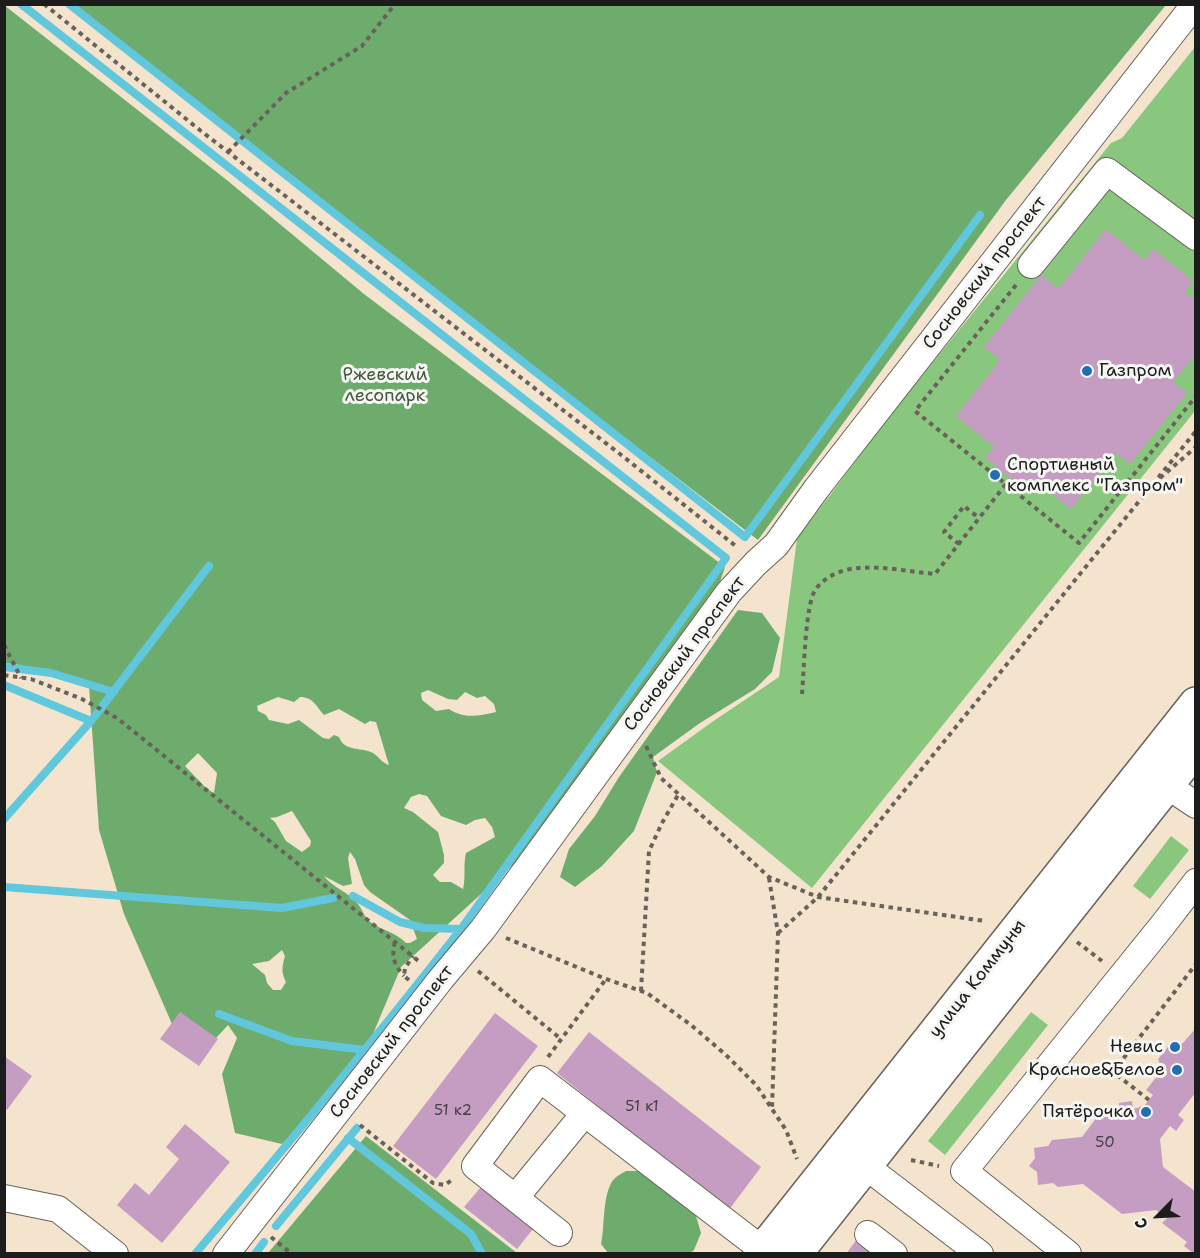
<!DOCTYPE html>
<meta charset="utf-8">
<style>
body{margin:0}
#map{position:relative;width:1200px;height:1258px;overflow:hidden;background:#f4e4ce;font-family:"Shantell Sans",sans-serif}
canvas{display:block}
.frame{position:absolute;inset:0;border:6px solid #1c1c1c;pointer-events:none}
.north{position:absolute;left:1128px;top:1186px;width:60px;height:60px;-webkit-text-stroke:4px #f6f6f2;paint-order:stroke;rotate:246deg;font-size:16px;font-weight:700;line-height:24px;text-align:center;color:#1c1c1c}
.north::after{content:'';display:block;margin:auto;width:21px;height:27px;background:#1c1c1c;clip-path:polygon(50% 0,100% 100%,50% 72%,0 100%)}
</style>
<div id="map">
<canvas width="1200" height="1258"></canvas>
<div class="frame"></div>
<div class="north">С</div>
</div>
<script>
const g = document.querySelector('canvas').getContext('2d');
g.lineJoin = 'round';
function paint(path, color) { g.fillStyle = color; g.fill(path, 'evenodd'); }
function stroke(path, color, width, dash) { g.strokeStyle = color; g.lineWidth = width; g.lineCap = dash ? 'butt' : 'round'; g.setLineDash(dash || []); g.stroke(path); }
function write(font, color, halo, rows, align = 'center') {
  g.font = font + ' "Shantell Sans",sans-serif'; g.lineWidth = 6; g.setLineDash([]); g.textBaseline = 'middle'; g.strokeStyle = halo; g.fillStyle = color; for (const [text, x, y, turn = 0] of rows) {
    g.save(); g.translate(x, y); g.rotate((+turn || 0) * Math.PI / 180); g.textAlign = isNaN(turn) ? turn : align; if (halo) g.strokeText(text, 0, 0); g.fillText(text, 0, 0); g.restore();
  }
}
paint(new Path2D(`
 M1195 47V411L812 888 658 761 712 722 779 677 797 539 894 410 1111 143 1122 138Z
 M1171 836 1189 850 1150 899 1133 886Z
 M1031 1012 1048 1025 945 1155 928 1141Z`), '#89c77e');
paint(new Path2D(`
 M4 5 228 181 364 294 725 567 711 608 526 853 401 967 355 1077 321 1105 282 1144 235 1133 222 1074 237 1038 228 1025 205 1050 179 1040 124 914 99 830 89 686 20 665 5 663ZM428 690 448 699 457 700 465 692 477 698 485 696 494 704 496 712C478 716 464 719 449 709L436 711 422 700 421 693ZM278 697 294 702 300 697C313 697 316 706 324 715L339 709 365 724 370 721 376 722 389 765C382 763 379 757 373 753 362 747 344 752 339 737L334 735 329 739 323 738 299 720 288 724 269 720 266 715 258 711 257 706ZM198 753 217 773 214 793 207 789 185 766ZM419 794 427 796 441 816 466 825 475 820 485 818 492 827 495 837 466 853C463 865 466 877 463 889L451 882H440L433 875 444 863V855L438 832 413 812 404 808 411 797ZM292 811 311 841 310 846 302 852 286 841 275 822 270 818 277 817ZM350 852 355 859 364 885 370 892 410 920 417 939 410 943H406C396 932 380 930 369 921 364 916 362 909 358 904 349 892 333 888 324 876L343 886 352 884 348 858ZM282 950 285 956C282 966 281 973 286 982L281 990H273L267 983 265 975 252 964 269 961Z
 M67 5H1166L1006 200 758 540 253 152Z
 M738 610 762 613 780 638 772 672 755 689 700 723 653 757 657 772 634 831 602 866 575 887 560 877 569 849 595 816 619 777Z
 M366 1136 517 1253H268Z
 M626 1171H644L696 1216 701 1233 694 1250 690 1253H608L601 1244C605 1227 602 1193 614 1179 617 1176 622 1173 626 1171Z`), '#6eac6d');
stroke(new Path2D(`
 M21 4 726 558 461 929C375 1039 286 1147 195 1254
 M69 4 745 537 980 215
 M4 667 51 673 114 692
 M4 685 91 721
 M4 819 91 721 209 566
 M4 887 282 908 333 898
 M353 896 400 922 424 928 461 929
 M219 1014 292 1041 365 1050
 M348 1138 471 1234 482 1254
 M276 1226 357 1128
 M255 1254 264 1242`), '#60c7dd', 8);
paint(new Path2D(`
 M1106 229 1144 260 1153 249 1193 281 1185 292 1196 301V354L1173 382 1187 393 1130 464 1116 453 1071 509 1034 479 1025 491 985 458 994 447 956 416 1000 360 984 347 1041 275 1058 289Z
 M180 1012 218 1039 199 1066 160 1039Z
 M495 1013 538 1046 436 1179 393 1146Z
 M1196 1028V1092L1178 1115 1184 1120 1176 1131 1170 1126 1160 1139 1163 1167 1196 1192 1194 1254 1184 1246 1187 1242 1162 1223 1167 1218 1156 1210 1122 1214 1083 1184 1058 1187 1053 1183 1038 1185 1037 1172 1029 1166 1035 1158 1034 1148 1048 1146 1052 1140 1082 1137 1100 1113 1119 1110V1103L1132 1101 1133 1109 1144 1106 1153 1095 1146 1090 1162 1070 1158 1059 1171 1043 1182 1044Z
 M589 1032 761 1167 728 1211 557 1073Z
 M4 1056 32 1076 7 1110 4 1108Z
 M185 1124 230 1162 162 1243 117 1205 135 1183 149 1195 179 1159 166 1147Z
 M481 1187 533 1229 517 1249 464 1207Z
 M860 1235 884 1254H846Z`), '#c59dc2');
const minor = new Path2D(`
 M1031 265 1107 171 1196 237
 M1151 775 1196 805
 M851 1155 980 1254
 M4 1198 58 1209 115 1254
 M515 1198 584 1114
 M559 1233 475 1166 540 1079 763 1250
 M868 1234 894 1254
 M226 1254 441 979 483 929 729 592 756 563 776 545 817 488 1195 4
 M1068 1254 964 1171 1162 926 1196 882`);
const major = new Path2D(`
 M760 1254 1196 704
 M795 1254 1196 748`);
stroke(minor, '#68625a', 28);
stroke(major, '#68625a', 36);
stroke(new Path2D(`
 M44 4 201 131 620 454 737 547
 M228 152 286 93 362 46 395 4
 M1016 285 915 411 1079 543 1196 396
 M1160 478 1196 447
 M959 544 944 532 964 506 979 518
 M4 645 21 678
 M4 675 31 679 82 699 117 718 421 963
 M802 694C804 674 805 602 816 589 826 575 845 568 861 568 885 566 911 572 935 574L1006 484
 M646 746 661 778 769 877 818 897 985 921
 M769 878 778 933 772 1109
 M778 933 818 897 1196 431
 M506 938 606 979 647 993 691 1025 726 1055 756 1085 786 1130 797 1159
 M395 942C391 956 394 965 404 976
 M1077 942 1102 961
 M478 971 561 1039
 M409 980 404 976 405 968 413 956
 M641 991 649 851 662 823 678 795
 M548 1057 606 979
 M1149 1100 1113 1072 1196 964
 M360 1125 433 1183 445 1185 453 1179
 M911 1160 939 1166
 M271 1237 292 1254`), '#68625a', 4, [4.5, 4.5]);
stroke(minor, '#fff', 26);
stroke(major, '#fff', 33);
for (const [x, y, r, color] of [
 [1087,371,6,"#1f6fb2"],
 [995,475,6,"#1f6fb2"],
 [1175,1047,6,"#1f6fb2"],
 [1177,1070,6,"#1f6fb2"],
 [1146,1112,6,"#1f6fb2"]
]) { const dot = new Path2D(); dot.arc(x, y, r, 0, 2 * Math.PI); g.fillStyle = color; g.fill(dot); stroke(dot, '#f6f6f2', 2); }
write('15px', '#463c46', null, [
 ["51 к1",642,1107],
 ["51 к2",453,1111],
 ["50",1105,1143]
]);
write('18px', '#1c1c1c', '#f6f6f2', [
 ["Сосновский проспект",985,273,-52],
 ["Сосновский проспект",685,654,-53],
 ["улица Коммуны",978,979,-52],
 ["Сосновский проспект",392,1042,-52]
]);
write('18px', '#1c1c1c', '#f6f6f2', [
 ["Газпром",1099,371,"left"],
 ["Cпортивный",1007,465,"left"],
 ["комплекс \"Газпром\"",1007,486,"left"],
 ["Невис",1163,1047],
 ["Красное&Белое",1165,1070],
 ["Пятёрочка",1134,1112]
], 'right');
write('18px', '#42583e', '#f6f6f2', [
 ["Ржевский",385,375],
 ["лесопарк",385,396]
]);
</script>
